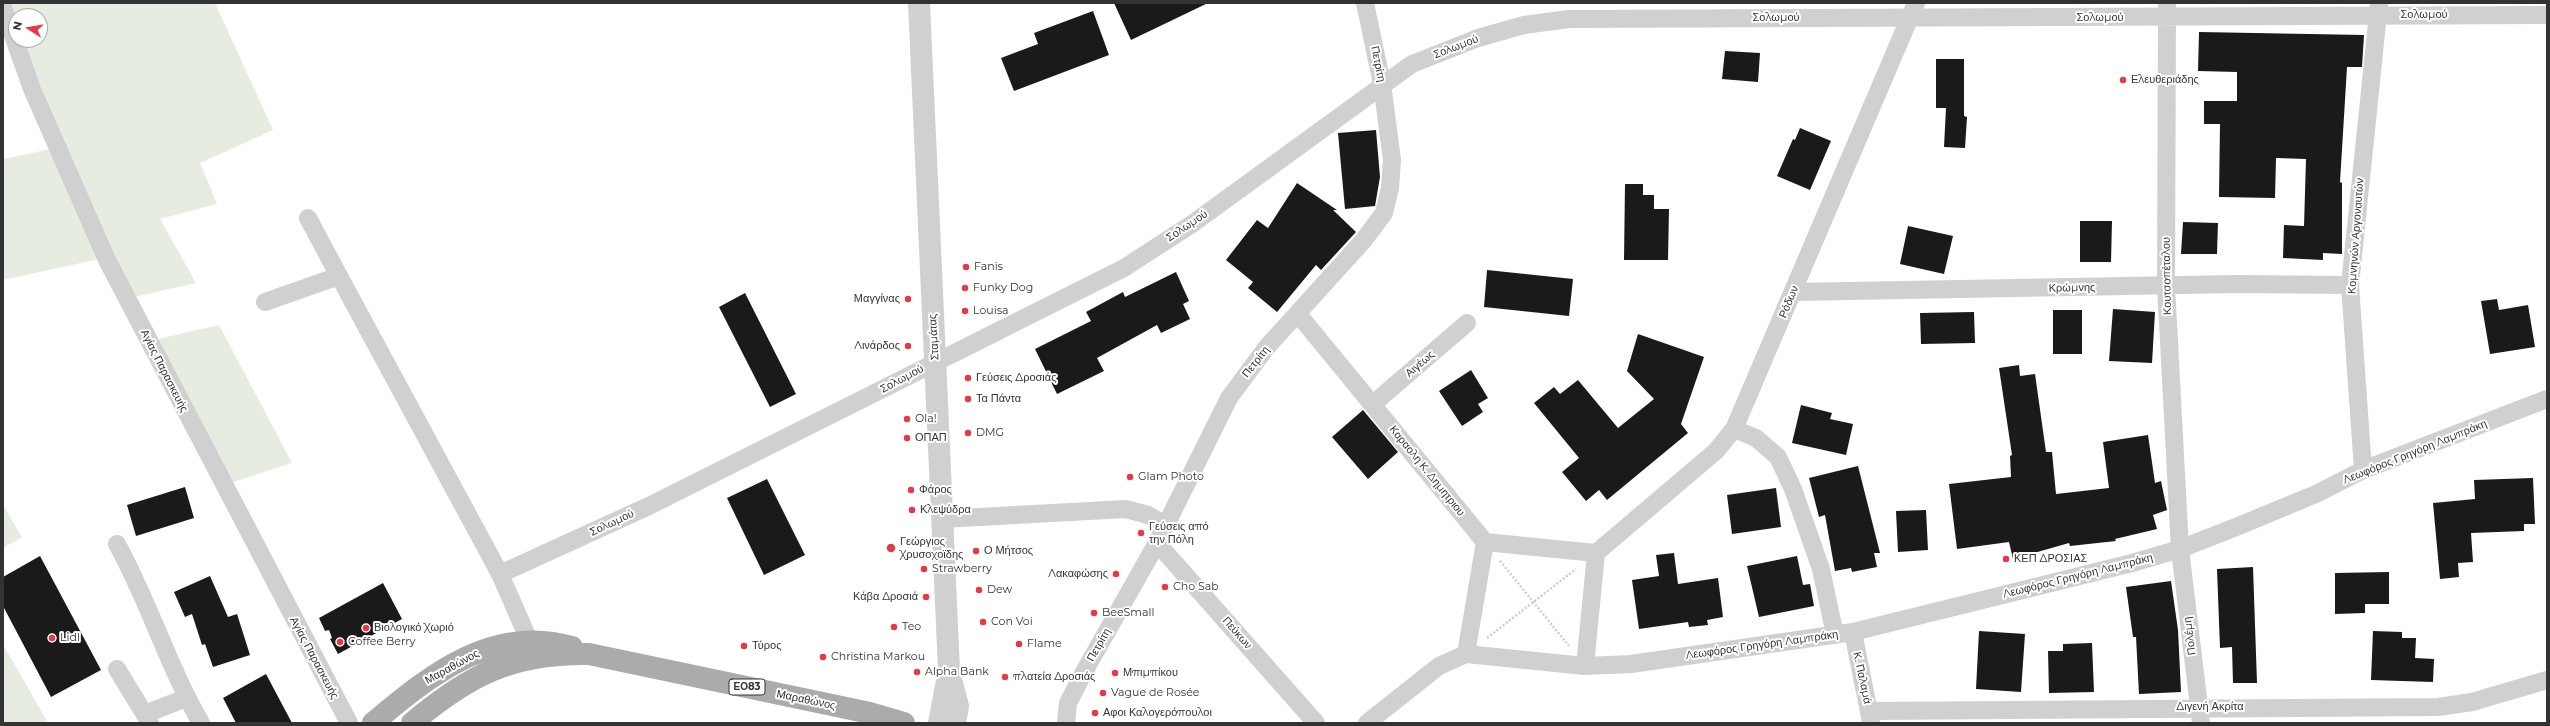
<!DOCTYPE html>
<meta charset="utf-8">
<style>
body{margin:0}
#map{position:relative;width:2550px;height:726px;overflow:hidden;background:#fff;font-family:Montserrat,sans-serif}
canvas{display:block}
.frame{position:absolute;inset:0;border:4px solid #333;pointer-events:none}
.north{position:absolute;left:8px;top:8px;width:40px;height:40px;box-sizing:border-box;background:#fff;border:1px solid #adadad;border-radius:50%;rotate:282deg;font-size:11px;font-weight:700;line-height:16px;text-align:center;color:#333}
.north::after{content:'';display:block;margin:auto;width:14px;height:18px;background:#e63946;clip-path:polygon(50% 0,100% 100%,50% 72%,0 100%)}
</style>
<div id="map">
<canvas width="2550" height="726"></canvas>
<div class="frame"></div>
<div class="north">N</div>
</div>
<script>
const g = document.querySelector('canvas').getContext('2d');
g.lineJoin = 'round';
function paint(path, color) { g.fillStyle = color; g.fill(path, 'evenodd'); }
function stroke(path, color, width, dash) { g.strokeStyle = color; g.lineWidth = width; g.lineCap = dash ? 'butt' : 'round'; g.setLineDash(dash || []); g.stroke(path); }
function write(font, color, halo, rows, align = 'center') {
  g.font = font + ' Montserrat,sans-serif'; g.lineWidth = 4; g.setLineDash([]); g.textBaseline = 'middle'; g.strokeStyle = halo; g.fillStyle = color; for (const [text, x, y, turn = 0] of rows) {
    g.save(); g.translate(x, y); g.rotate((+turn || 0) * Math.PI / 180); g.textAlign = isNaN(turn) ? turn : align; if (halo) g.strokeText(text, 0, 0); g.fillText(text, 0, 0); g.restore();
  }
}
paint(new Path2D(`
 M10 3H215L273 130 200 163 217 204 160 219 196 283 134 297 113 256 3 280V159L65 146 22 40H40V16H16V21Z
 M219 325 292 463 227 484 154 340Z
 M3 505 22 537 3 548Z
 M3 644 48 723H3Z`), '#e6ecdf');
paint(new Path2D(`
 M1114 3H1208L1131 40Z
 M1093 11 1109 55 1014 91 1001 58 1038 44 1034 33Z
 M2199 32 2364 35 2362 67H2347L2340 182 2342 183V254L2323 253V260L2283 258 2284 225 2304 226 2306 159 2276 158 2275 198 2219 197 2220 124H2204V101H2237V72L2198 71Z
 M1725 51 1760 53 1758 82 1722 79Z
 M1936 59H1964V116L1967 117 1965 148 1944 147 1946 108H1936Z
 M1800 128 1831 141 1810 190 1777 176 1793 139 1795 140Z
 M1376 130 1380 177 1375 206 1345 209 1338 133Z
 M1297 183 1337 210H1333L1356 232 1321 270 1316 265 1277 312 1248 288 1253 282 1226 260 1257 220 1268 228Z
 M1625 184H1643V195H1654V209H1669L1668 260H1624Z
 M2080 221H2112L2111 262H2080Z
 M2183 222 2218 223 2217 254H2181Z
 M1908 226 1953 236 1944 274 1900 264Z
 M1487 270 1573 279 1569 316 1484 307Z
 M1176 272 1189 301 1183 304 1190 319 1161 333 1157 325 1097 358 1104 371 1057 394 1035 349 1091 321 1086 312 1123 292 1125 297Z
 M745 293 796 394 770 407 719 307Z
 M2497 299 2499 310 2528 305 2535 347 2490 354 2481 301Z
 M2113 309 2155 312 2152 363 2109 361Z
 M2053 310H2082V354H2053Z
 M1974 312 1975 343 1921 344 1920 313Z
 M1638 334 1704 357 1681 424 1688 433 1607 500 1599 490 1586 501 1562 472 1579 458 1534 403 1554 387 1560 394 1578 380 1618 428 1654 399 1627 371Z
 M2019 365 2020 376 2035 374 2046 452H2052L2056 494 2109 488 2103 442 2148 435 2155 483 2161 481 2167 510 2153 515 2157 529 2115 539 2116 541 2070 546 2069 543 2013 559 2009 542 1957 549 1949 484 2011 477 2010 456 2012 455 1999 368Z
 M1471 370 1488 398 1478 404 1483 412 1462 426 1439 391Z
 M1801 405 1832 413 1830 419 1853 424 1846 455 1792 443Z
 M1363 410 1398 452 1368 479 1332 437Z
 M1858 466 1880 553H1874L1877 567 1852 572 1851 568 1835 571 1825 515 1819 517 1809 478Z
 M2533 478 2535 524H2524V531L2471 533 2473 562 2458 563 2459 577 2440 579 2433 503 2475 499 2474 480Z
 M767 479 805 555 764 575 727 498Z
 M185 487 194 518 136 536 127 505Z
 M1776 488 1781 527 1732 534 1727 495Z
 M1926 510 1928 550 1898 552 1896 511Z
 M1674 553 1678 584 1718 578 1723 617 1707 620 1708 625 1689 627 1688 622 1639 629 1632 580 1659 576 1656 555Z
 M40 556 101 670 51 697 3 606V577Z
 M1797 556 1803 585 1810 584 1814 606 1759 617 1747 566Z
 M2253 567 2257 683H2233L2232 647 2220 648 2217 569Z
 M2389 572V604H2365V613L2335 614V573Z
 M210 576 228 617 237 614 250 655 213 667 205 644 202 645 192 614 185 617 174 592Z
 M2171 581 2178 630 2181 692 2139 694 2136 637H2133L2126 587Z
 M383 583 402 619 338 654 330 639 332 638 329 630 325 631 319 618Z
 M1979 631 2025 634 2021 692 1976 689Z
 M2373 631 2402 632V638H2416L2415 658 2434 659 2433 682 2371 680Z
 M2092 643 2094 692 2049 693 2048 651H2063V644Z
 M266 674 292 723H236L223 698Z`), '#1a1a1a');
stroke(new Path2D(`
 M1500 561 1569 646
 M1487 638 1576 569`), '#cdcdcd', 2.5, [2, 2]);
stroke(new Path2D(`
 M2167 3 2166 286 2180 549 2201 723
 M3 7 32 89 107 260 349 723
 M308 218 339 276
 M1793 292 2236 284 2350 285
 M265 302 339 276 500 574 535 654
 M1298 314 1485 542 1596 553
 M1373 404 1467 323
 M1734 429 1756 438 1778 457 1793 489 1821 569 1835 635
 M2363 470 2350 285 2379 4
 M942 519 1126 509 1148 515 1166 525
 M1157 543 1316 723
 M117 544C149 602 168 666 201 723
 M1596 553 1716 451 1734 429 1916 3
 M500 574 651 505 1124 268 1192 224 1412 64 1478 38 1524 25 1569 19 2547 15
 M1853 632 1871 722
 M1466 654 1485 542
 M1585 666 1596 553
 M117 669 150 723
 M1869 711 2438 707 2472 702 2547 680
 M145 714 186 698
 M1066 723 1068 703 1084 672 1157 543 1229 398 1266 348 1363 241 1384 213 1390 188 1392 160 1382 84 1365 3
 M1367 723 1439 666 1466 654 1585 666 1631 664 1853 632 2132 563 2180 549 2236 527 2316 494 2363 470 2547 399`), '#d0d0d0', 18);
stroke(new Path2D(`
 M919 3 949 670 939 723
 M952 683 958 706 955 723`), '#d0d0d0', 22);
stroke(new Path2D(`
 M373 723C430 675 493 624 572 647
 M412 723C470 674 513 653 589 654L870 713 904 723`), '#ababab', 22);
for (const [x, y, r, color] of [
 [2123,80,4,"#e63946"],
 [966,267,4,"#e63946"],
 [965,288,4,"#e63946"],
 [908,299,4,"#e63946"],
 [965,311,4,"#e63946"],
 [908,346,4,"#e63946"],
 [968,378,4,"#e63946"],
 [968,399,4,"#e63946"],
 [907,419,4,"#e63946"],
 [968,433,4,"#e63946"],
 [907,438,4,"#e63946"],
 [1130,477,4,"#e63946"],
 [911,490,4,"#e63946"],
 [912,510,4,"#e63946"],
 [1141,533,4,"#e63946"],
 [891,548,5,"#e63946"],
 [976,551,4,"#e63946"],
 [2006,559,4,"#e63946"],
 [924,569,4,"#e63946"],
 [1116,574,4,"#e63946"],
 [1165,587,4,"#e63946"],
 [979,590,4,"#e63946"],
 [926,597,4,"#e63946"],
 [1094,613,4,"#e63946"],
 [983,622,4,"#e63946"],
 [894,627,4,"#e63946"],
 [366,628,4,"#e63946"],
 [52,638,4,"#e63946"],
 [340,642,4,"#e63946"],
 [1019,644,4,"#e63946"],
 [744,646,4,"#e63946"],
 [823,657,4,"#e63946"],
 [917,672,4,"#e63946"],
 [1115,673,4,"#e63946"],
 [1005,677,4,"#e63946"],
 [1103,693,4,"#e63946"],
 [1095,713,4,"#e63946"]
]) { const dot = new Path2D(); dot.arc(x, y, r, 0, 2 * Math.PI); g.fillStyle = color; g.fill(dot); stroke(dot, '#fff', 1.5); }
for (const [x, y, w] of [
 [747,687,36]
]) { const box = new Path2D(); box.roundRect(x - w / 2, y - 8, w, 16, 3); g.fillStyle = '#fff'; g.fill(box); stroke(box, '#333', 1); }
write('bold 10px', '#333', null, [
 ["ΕΟ83",747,687]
]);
write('11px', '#333', '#fff', [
 ["Σολωμού",2424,15],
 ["Σολωμού",1776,18],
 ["Σολωμού",2100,18],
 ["Σολωμού",1456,47,-21],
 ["Πετρίτη",1378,64,79],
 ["Σολωμού",1187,226,-34],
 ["Κομνηνών Αργοναυτών",2356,236,-86],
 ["Κουτσοπέταλου",2167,276,-91],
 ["Κρώμνης",2072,288,-1],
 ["Ρόδων",1789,302,-67],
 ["Σταμάτας",934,337,-93],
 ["Πετρίτη",1256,362,-52],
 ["Αιγέως",1420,364,-41],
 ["Αγίας Παρασκευής",164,371,63],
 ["Σολωμού",902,379,-28],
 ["Λεωφόρος Γρηγόρη Λαμπράκη",2415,452,-22],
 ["Καραολη Κ. Δημητριου",1427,471,51],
 ["Σολωμού",612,523,-25],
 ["Λεωφόρος Γρηγόρη Λαμπράκη",2078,576,-14],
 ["Πεύκων",1237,633,49],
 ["Πολέμη",2190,636,-97],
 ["Πετρίτη",1099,645,-60],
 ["Λεωφόρος Γρηγόρη Λαμπράκη",1762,645,-8],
 ["Αγίας Παρασκευής",314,658,62],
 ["Μαραθώνος",452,667,-29],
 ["Κ. Παλαμά",1862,678,78],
 ["Μαραθώνος",806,700,12],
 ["Διγενή Ακρίτα",2210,707]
]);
write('11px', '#333', '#fff', [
 ["Ελευθεριάδης",2131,80],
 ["Fanis",974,267],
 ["Funky Dog",973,288],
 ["Μαγγίνας",900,299,"right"],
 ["Louisa",973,311],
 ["Λινάρδος",900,346,"right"],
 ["Γεύσεις Δροσιάς",976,378],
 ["Τα Πάντα",976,399],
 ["Ola!",915,419],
 ["DMG",976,433],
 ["ΟΠΑΠ",915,438],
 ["Glam Photo",1138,477],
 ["Φάρος",919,490],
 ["Κλεψύδρα",920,510],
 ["Γεύσεις από",1149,527],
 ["την Πόλη",1149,540],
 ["Γεώργιος",900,542],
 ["Χρυσοχοϊδης",900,555],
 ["Ο Μήτσος",984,551],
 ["ΚΕΠ ΔΡΟΣΙΑΣ",2014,559],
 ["Strawberry",932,569],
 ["Λακαφώσης",1108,574,"right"],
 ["Cho Sab",1173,587],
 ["Dew",987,590],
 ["Κάβα Δροσιά",918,597,"right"],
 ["BeeSmall",1102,613],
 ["Con Voi",991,622],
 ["Teo",902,627],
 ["Βιολογικό Χωριό",374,628],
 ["Lidl",60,638],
 ["Coffee Berry",348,642],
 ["Flame",1027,644],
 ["Τύρος",752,646],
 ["Christina Markou",831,657],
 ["Alpha Bank",925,672],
 ["Μπιμπίκου",1123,673],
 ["πλατεία Δροσιάς",1013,677],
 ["Vague de Rosée",1111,693],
 ["Αφοι Καλογερόπουλοι",1103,713]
], 'left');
</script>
